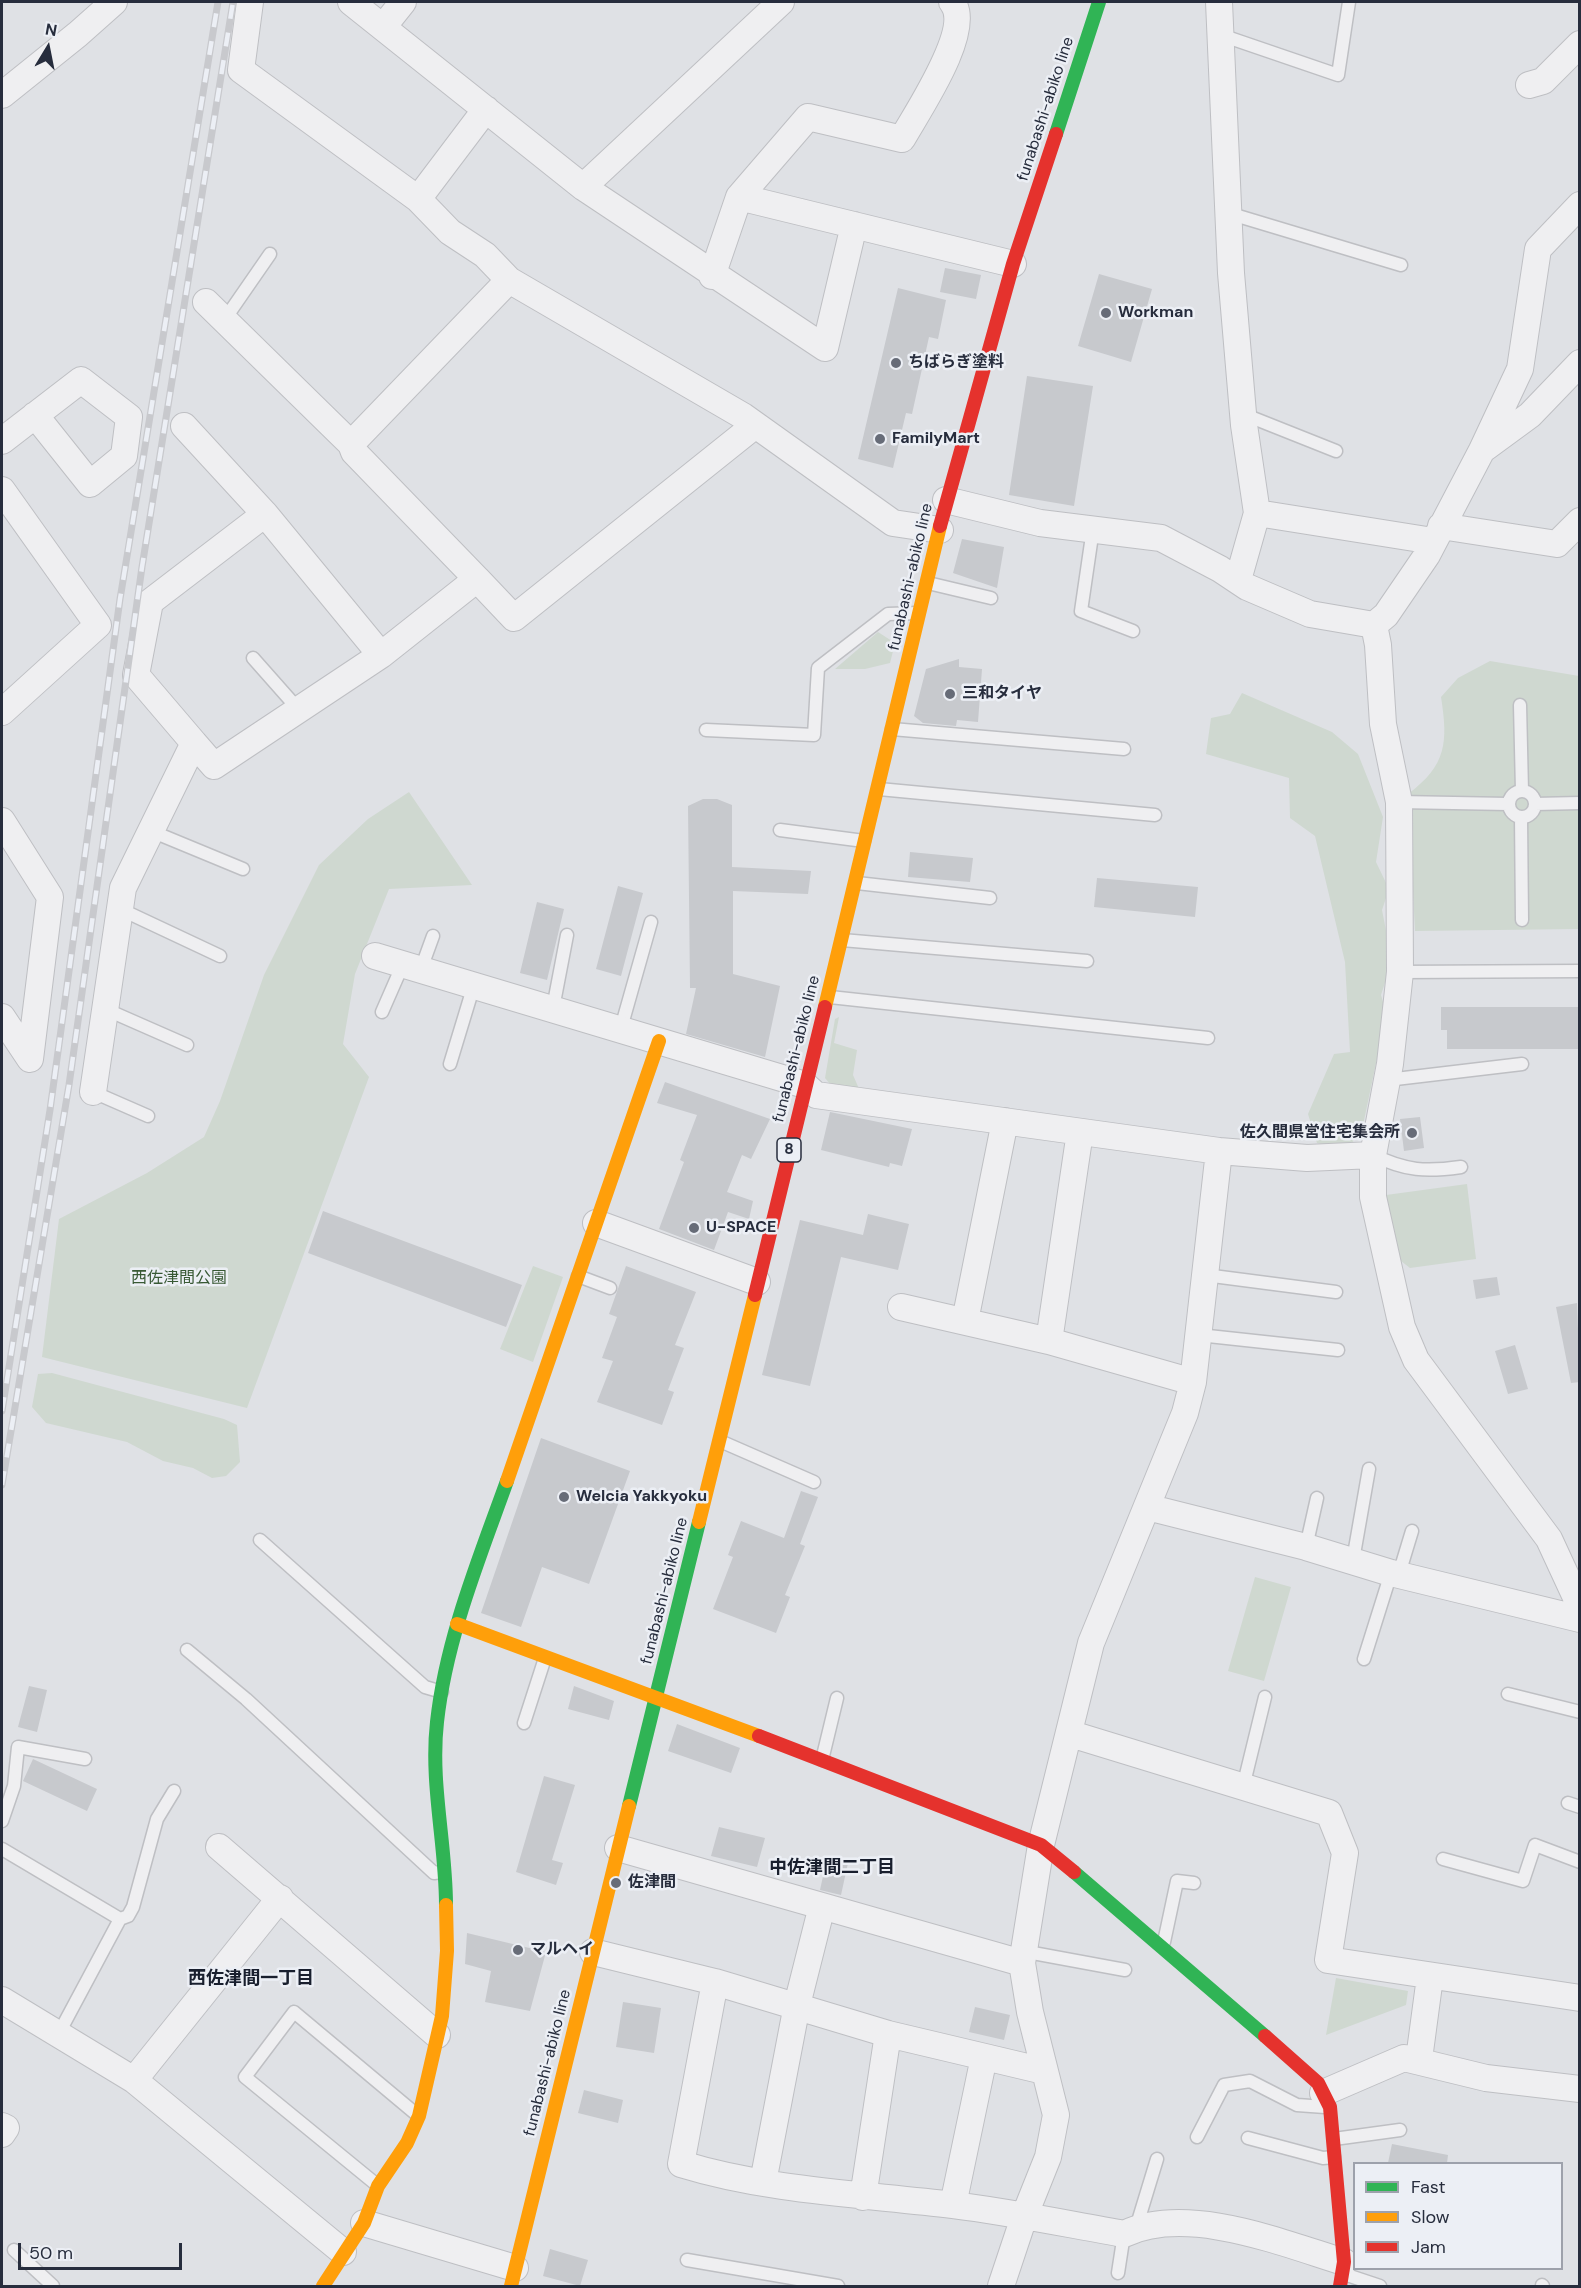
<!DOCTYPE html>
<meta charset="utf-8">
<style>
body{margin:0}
#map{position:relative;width:1581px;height:2288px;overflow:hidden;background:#dfe1e5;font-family:"DM Sans",sans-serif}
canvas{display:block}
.frame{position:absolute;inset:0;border:3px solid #272d3d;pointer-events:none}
.legend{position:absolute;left:1353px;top:2162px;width:210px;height:108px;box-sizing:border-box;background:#eceff5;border:2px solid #9da1ab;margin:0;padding:8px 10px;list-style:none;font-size:18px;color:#272d3d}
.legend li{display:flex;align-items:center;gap:12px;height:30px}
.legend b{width:30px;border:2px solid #9da1ab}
.north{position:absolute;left:18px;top:18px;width:60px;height:60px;-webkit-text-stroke:4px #eceff5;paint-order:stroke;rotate:10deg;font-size:16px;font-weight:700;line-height:24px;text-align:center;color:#272d3d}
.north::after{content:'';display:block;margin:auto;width:21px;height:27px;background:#272d3d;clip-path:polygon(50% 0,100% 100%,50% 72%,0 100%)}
.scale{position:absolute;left:18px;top:2243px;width:164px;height:27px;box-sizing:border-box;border:3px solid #272d3d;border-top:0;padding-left:8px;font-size:18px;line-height:21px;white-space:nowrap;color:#272d3d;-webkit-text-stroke:4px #eceff5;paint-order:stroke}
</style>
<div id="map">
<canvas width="1581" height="2288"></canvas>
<div class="frame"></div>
<ul class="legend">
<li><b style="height:8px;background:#30b455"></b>Fast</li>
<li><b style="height:8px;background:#ff9f0a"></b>Slow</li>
<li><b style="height:8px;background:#e5322d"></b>Jam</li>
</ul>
<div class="north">N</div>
<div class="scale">50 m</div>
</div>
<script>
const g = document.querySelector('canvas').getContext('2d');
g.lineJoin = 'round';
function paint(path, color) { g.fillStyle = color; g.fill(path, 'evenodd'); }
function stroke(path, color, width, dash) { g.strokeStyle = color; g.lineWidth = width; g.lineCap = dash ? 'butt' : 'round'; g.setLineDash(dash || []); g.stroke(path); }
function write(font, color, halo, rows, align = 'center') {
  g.font = font + ' "DM Sans","Noto Sans JP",sans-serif'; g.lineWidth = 5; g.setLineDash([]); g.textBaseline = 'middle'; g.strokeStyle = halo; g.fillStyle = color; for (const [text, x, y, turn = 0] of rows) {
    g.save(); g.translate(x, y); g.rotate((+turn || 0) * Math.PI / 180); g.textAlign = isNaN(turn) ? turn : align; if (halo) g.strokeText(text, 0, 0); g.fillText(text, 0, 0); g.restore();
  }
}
paint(new Path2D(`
 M878 632 895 643 890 663 865 669H835Z
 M1490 661 1579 676V929L1415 931 1408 794C1447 765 1448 742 1441 697L1458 678Z
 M1242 693 1332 732 1358 754 1383 817 1376 862 1389 889 1382 910 1392 961 1381 995 1391 1029 1379 1049 1362 1130 1348 1148 1317 1143 1308 1114 1334 1054 1350 1052 1345 962 1315 836 1290 818 1289 778 1206 754 1211 718 1230 714Z
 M409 792 472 885 389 889 355 974 343 1044 369 1077 247 1408 42 1357 59 1219 147 1173 204 1137 220 1101 264 975 319 865 368 819Z
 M839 1017 834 1043 857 1050 853 1075 860 1091 830 1084 825 1078 835 1019Z
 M1467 1184 1476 1259 1410 1268 1401 1261 1386 1195Z
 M533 1266 563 1277 533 1362 500 1349Z
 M52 1373 224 1419 237 1425 240 1462 226 1476 212 1478 193 1468 163 1461 127 1442 46 1423 32 1407 38 1374Z
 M1255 1577 1291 1587 1264 1681 1228 1671Z
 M1336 1978 1408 1991 1406 2005 1326 2035Z`), '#cfd8d0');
paint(new Path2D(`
 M945 268 981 275 976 299 940 292Z
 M1099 274 1152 289 1131 362 1078 346Z
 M898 288 946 300 938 339 929 337 912 414 906 413 893 468 858 459Z
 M1027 376 1093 386 1074 506 1009 495Z
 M962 539 1004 547 997 588 953 573Z
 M959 659V667L982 669 978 722 957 720 956 726 923 723 914 716 926 669Z
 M703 799H717L732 805V867L811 871 808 894 733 891V974L780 986 765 1057 686 1034 696 988H690L688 806Z
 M910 852 973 858 970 882 908 877Z
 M1097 878 1198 887 1195 917 1094 907Z
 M618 886 643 893 621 976 596 969Z
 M537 902 564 909 547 980 520 973Z
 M1441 1007H1580V1049H1447V1030H1441Z
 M665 1082 770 1119 751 1159 742 1155 727 1192 753 1201 749 1219 728 1212 714 1250 659 1229 684 1162 680 1160 697 1115 657 1103Z
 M830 1112 912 1129 902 1166 890 1163 889 1167 821 1150Z
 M1420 1117 1424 1148 1404 1151 1400 1119Z
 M323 1211 522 1285 506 1327 308 1253Z
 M868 1214 909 1224 898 1270 841 1257 810 1386 762 1375 800 1220 863 1235Z
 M626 1266 696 1292 675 1345 684 1348 668 1390 674 1392 662 1425 597 1402 613 1361 602 1358 617 1317 609 1314Z
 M1497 1277 1500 1295 1476 1299 1473 1280Z
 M1577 1303 1580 1382 1571 1383 1556 1307Z
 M1515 1345 1528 1389 1508 1394 1495 1351Z
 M541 1438 630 1471 589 1584 542 1567 521 1627 481 1613Z
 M801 1491 818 1497 800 1544 805 1546 785 1595 790 1597 776 1633 713 1609 733 1557 728 1555 741 1521 784 1538Z
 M29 1686 47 1690 37 1732 18 1727Z
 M574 1686 614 1701 609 1720 568 1709Z
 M677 1724 740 1748 731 1773 668 1751Z
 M33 1759 97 1789 87 1811 23 1781Z
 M544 1776 575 1785 552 1860 563 1863 556 1885 516 1872Z
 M719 1827 765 1838 757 1867 711 1856Z
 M827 1858 848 1863 841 1895 820 1890Z
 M467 1933 546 1952 530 2011 485 2002 491 1971 465 1964Z
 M623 2002 661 2008 654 2053 616 2047Z
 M975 2007 1010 2015 1004 2040 969 2032Z
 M584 2090 623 2100 618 2123 578 2113Z
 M1392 2144 1448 2155 1447 2163H1388Z
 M550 2249 588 2260 580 2286 543 2276Z`), '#c7c9cd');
const lane = new Path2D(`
 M1221 35 1338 75 1349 2
 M1228 213 1401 265
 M225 319 270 254
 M1243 414 1336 451
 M1093 529 1081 611 1133 631
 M928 583 991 598
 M253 658 299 710
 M1520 705 1522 791
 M892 729 1124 749
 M706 730 814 735 818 668 888 614 917 613
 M879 789 1155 815
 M1509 804a13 13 0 1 1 26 0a13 13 0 1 1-26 0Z
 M1399 802 1508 804
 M1535 804 1580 803
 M1521 817 1522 920
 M780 830 864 841
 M151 831 243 869
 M857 883 990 898
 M120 909 220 956
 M842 940 1087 961
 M421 969 433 936
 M1400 972 1580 971
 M830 997 1208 1038
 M553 1008 567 935
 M105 1009 187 1045
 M382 1012 403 964
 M621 1028 651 922
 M450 1064 474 985
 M1387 1080 1522 1064
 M93 1092 148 1116
 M1373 1155C1406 1171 1426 1172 1461 1167
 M1205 1275 1336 1292
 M578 1276 610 1288
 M1199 1335 1338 1350
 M720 1441 814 1482
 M260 1540 425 1687 442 1692
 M1306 1547 1317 1498
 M1353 1560 1369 1469
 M187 1650 246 1699 434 1873 441 1872
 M1364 1659 1391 1573 1402 1564 1412 1531
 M1508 1694 1580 1712
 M524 1723 545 1658
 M822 1760 837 1698
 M1243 1787 1265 1697
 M1568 1803 1580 1807
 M2 1821 14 1786 18 1747 85 1759
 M2 1849 120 1919 59 2033
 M1443 1859 1523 1881 1535 1845 1580 1862
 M120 1919 128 1916 133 1907 157 1819 174 1791
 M1164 1942 1177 1881 1194 1883
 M1022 1951 1125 1970
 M1197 2137 1224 2085 1250 2081 1297 2105 1325 2107
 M1248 2138 1323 2158 1334 2157
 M1334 2139 1400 2130
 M377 2185 245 2077 294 2012 416 2114
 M1136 2228 1157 2159
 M14 2250 53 2286
 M687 2260 838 2286
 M1118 2273 1124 2234
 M1344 2274 1380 2286
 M1542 2285 1543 2286`);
const street = new Path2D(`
 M250 2 241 70 418 199 450 232 485 255 509 280 743 416 893 523 940 530
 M351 2 583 187 825 348 854 225
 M952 2C974 29 917 112 902 139L808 117 739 197 1013 264
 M1219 2 1231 273 1244 425 1257 513 1238 580
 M383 27 403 2
 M1529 85 1543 81 1580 44
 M2 95 78 34 114 2
 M583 187 781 2
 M418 199 486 109
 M712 276 739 197
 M206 302 351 444 354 452 477 579
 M184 426 265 514 381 655
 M2 441 81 380 129 417 124 456 90 484 35 415
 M351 444 509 280
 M1485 448 1530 415 1580 363
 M2 490 98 625 2 712
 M946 500 1040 523 1161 538 1220 569 1247 587 1310 614 1374 625 1386 615 1427 555 1482 450 1520 369 1538 249 1580 205
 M1257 513 1433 541
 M1441 526 1557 544 1580 521
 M1374 625 1378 645 1383 724 1399 802 1400 972 1390 1064 1373 1155V1197L1402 1327 1416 1360 1549 1539 1580 1606
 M194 743 136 675 150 602 265 514
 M2 821 50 897 30 1059 2 1017
 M375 956 805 1085 816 1095 1219 1151 1307 1158 1373 1155
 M93 1092 123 888 194 743 214 766 381 655 477 579 514 618 754 426
 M596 1223 757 1282
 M901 1307 1049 1341 1193 1382
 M965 1321 1005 1121
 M1049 1341 1080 1132
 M1147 1507 1306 1547 1391 1573 1580 1619
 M1071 1734 1329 1813 1345 1853 1328 1960 1580 1998
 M219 1847 437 2035
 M618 1848 1022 1963
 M593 1952 715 1982 888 2034 1044 2071
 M715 1982 681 2164C769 2191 862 2194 953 2205 1010 2212 1067 2224 1124 2234 1187 2204 1282 2243 1344 2262
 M2 2000 134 2080 343 2252
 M1419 2059 1430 1977
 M134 2080 280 1898
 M1323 2093 1404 2058 1486 2078 1580 2089
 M2 2126 6 2128 2 2134
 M763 2182 797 2005 822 1906
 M863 2197 888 2034
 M953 2205 984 2057
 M364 2223 515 2268
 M1001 2286 1024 2217 1048 2157 1056 2115 1030 2012 1022 1963 1041 1845 1091 1643 1185 1413 1193 1382 1219 1151`);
stroke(lane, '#bebfc3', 15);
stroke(street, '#bebfc3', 28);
stroke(lane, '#efeff1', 12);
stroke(street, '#efeff1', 26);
stroke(new Path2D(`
 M1056 134 1099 2
 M629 1806 699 1522
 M1074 1872 1265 2036
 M446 1905C446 1844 430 1783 437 1722 446 1639 479 1559 507 1481`), '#30b455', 14);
stroke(new Path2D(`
 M825 1007 940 526
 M507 1481 659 1041
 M699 1522 755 1295
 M457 1624 759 1736
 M323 2286 364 2223 378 2186 407 2143 419 2116 442 2016 447 1951 446 1905
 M511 2286 629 1806`), '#ff9f0a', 14);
stroke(new Path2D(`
 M940 526 1013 264 1056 134
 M755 1295 825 1007
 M759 1736 1041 1845 1074 1872
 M1265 2036 1318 2083 1330 2107 1344 2262 1340 2286`), '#e5322d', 14);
const rail = new Path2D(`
 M2 1411 50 1110 120 599 218 2
 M2 1485 69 1085 142 567 233 2`);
stroke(rail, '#c8c9cd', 7);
stroke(rail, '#eceff5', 4.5, [14]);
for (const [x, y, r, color] of [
 [1106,313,6,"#676c78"],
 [896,363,6,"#676c78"],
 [880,439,6,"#676c78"],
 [950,694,6,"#676c78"],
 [1412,1133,6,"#676c78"],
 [694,1228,6,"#676c78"],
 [564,1497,6,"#676c78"],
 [616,1883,6,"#676c78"],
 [518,1950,6,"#676c78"]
]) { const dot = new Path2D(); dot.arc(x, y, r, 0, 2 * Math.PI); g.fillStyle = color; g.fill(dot); stroke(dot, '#eceff5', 2); }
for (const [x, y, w] of [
 [789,1150,24]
]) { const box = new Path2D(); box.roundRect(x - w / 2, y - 12, w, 24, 4.5); g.fillStyle = '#eceff5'; g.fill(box); stroke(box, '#272d3d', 1.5); }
write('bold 15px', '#272d3d', null, [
 ["8",789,1150]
]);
write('16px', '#272d3d', '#eceff5', [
 ["funabashi-abiko line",1046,109,-72],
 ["funabashi-abiko line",911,577,-77],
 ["funabashi-abiko line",797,1049,-76],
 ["funabashi-abiko line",665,1591,-76],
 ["funabashi-abiko line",548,2063,-76]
]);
write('bold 16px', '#272d3d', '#eceff5', [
 ["Workman",1118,313],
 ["ちばらぎ塗料",908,363],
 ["FamilyMart",892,439],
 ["三和タイヤ",962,694],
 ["佐久間県営住宅集会所",1400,1133,"right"],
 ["U-SPACE",706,1228],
 ["Welcia Yakkyoku",576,1497],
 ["佐津間",628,1883],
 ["マルヘイ",530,1950]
], 'left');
write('16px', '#385934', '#eceff5', [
 ["西佐津間公園",179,1279]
]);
write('bold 18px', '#191f2e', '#eceff5', [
 ["中佐津間二丁目",832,1868],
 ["西佐津間一丁目",251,1979]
]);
</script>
